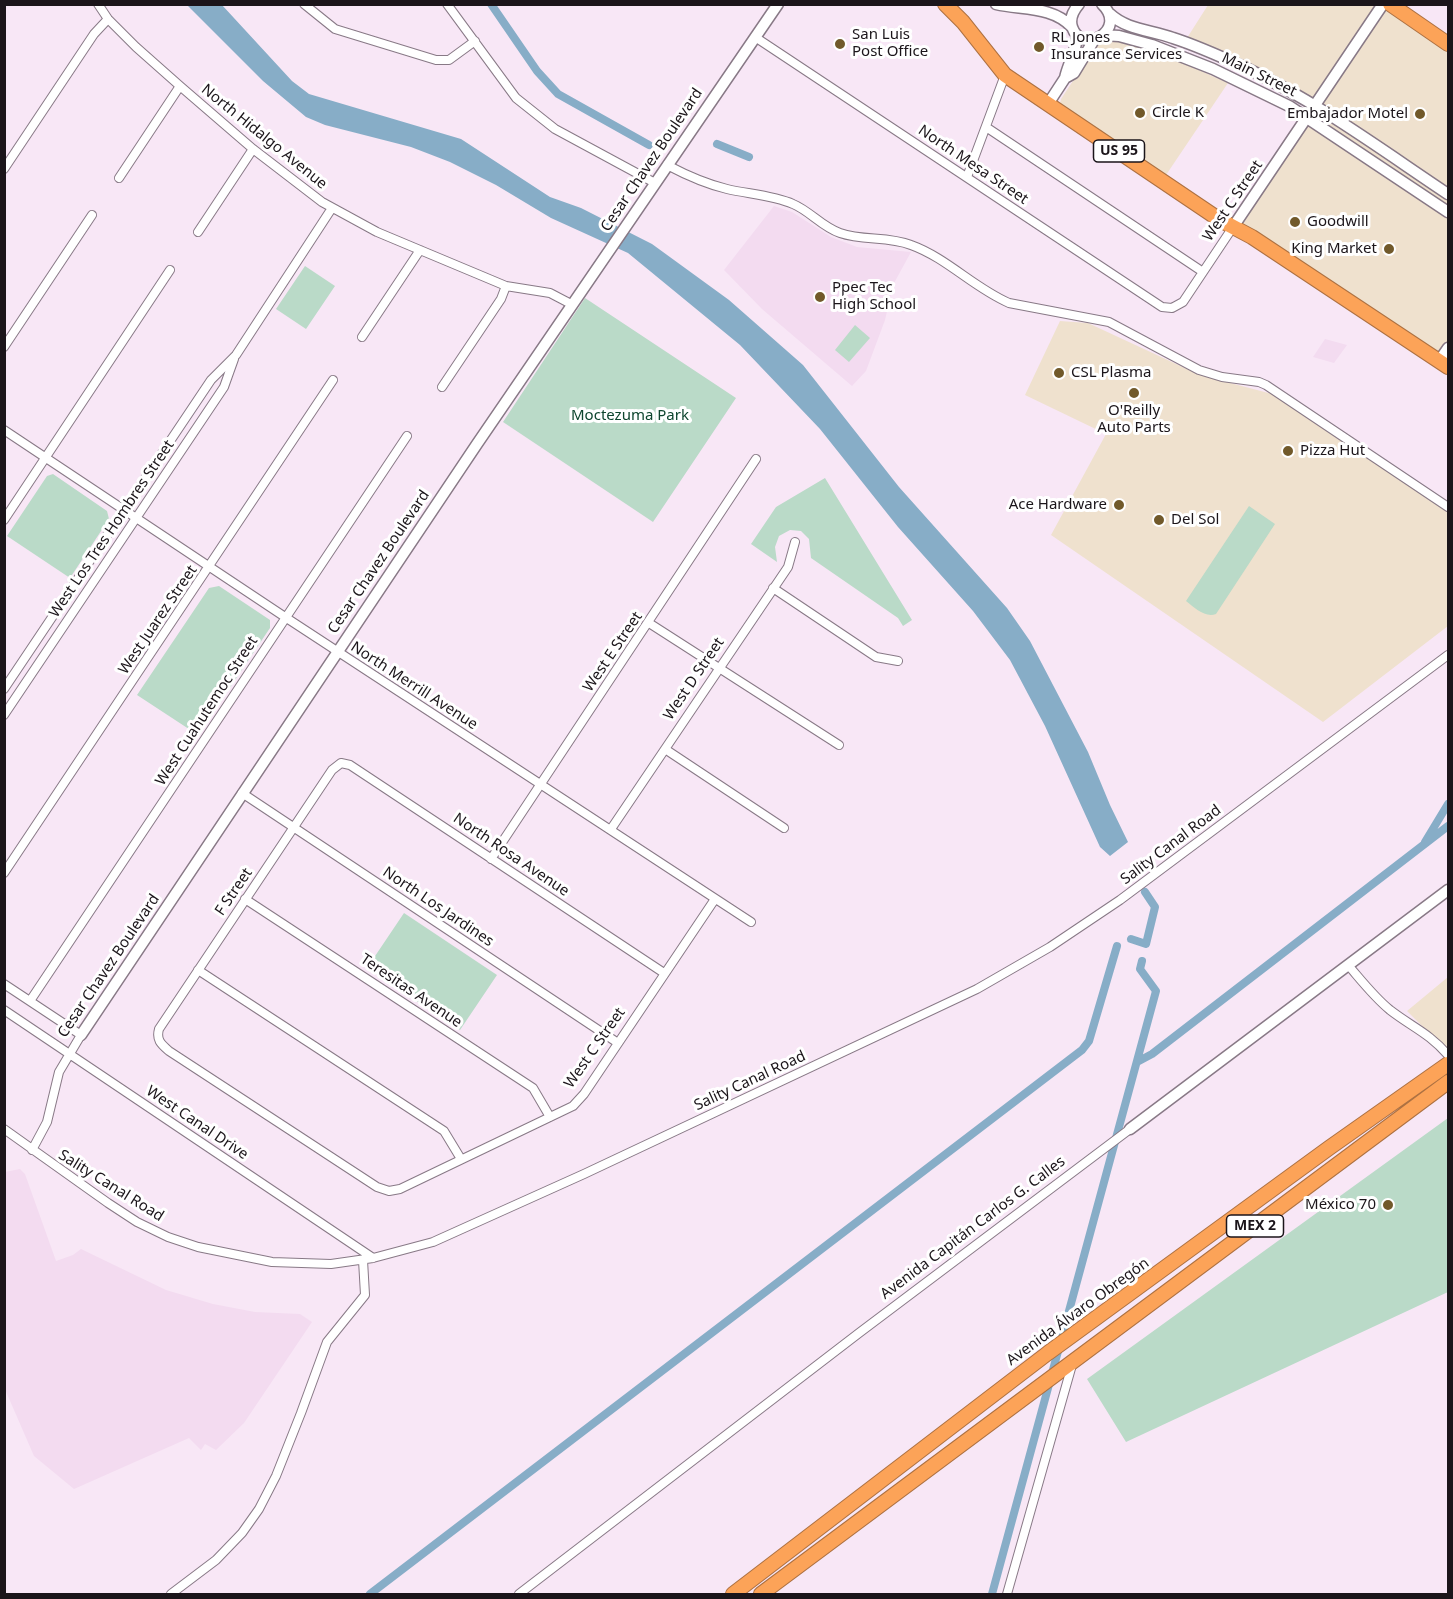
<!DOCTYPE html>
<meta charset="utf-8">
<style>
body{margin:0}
#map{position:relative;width:1453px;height:1599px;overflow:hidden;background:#f8e7f6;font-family:"Noto Sans",sans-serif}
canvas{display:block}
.frame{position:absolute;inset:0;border:6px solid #1b151a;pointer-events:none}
</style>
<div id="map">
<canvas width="1453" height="1599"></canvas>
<div class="frame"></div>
</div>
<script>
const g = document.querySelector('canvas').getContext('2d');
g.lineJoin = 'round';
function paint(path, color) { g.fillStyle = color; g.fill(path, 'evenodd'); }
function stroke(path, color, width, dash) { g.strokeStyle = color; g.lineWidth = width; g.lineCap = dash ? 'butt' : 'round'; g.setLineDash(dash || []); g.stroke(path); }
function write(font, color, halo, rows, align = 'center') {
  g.font = font + ' "Noto Sans",sans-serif'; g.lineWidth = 6; g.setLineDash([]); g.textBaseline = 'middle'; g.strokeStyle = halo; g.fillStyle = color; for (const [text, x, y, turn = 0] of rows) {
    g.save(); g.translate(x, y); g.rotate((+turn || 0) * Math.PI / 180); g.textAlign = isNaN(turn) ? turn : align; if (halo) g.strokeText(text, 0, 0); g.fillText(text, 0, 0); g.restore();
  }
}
paint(new Path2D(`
 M1390 4 1448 44V368L1233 227 1318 101 1187 38 1208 5Z
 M1114 39 1133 42 1140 48 1190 66 1228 83 1166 175 1060 103 1061 99 1098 43Z
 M1060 321 1088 323 1200 375 1276 395 1448 506V626L1323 722 1051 535 1106 434 1025 395Z
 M1448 977V1052L1407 1011Z`), '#efe1ce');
paint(new Path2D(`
 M774 206 792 212 831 237 857 247 911 252 893 285 885 320 866 371 852 386 762 309 724 270Z
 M1325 339 1347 345 1334 363 1313 357Z
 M20 1169 25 1174 56 1261 73 1255 81 1249 166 1290 213 1304 255 1312 300 1314 312 1322 244 1423 216 1450 205 1444 201 1450 189 1438 74 1489 34 1456 4 1387 5 1172Z`), '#f3dbf0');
paint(new Path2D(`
 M305 266 335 286 306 329 276 309Z
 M585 298 736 398 653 522 503 422Z
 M855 325 870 338 849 362 835 350Z
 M53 474 107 511 109 519 70 578 7 536 47 476Z
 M825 478 912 620 903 626 898 618 811 558 809 539 801 531 790 530 779 536 775 547 777 562 751 544 776 507Z
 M1249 506 1275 524 1216 614C1205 618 1195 608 1186 601Z
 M219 586 270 620V628L198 735 137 695 209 588Z
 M404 913 497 975 460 1030 367 968Z
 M1448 1118V1292L1126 1442 1087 1379Z`), '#badac8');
paint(new Path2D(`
 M187 5H222L292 81 309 94 461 139 550 197 581 208 652 244 729 300 803 365 899 487 1007 608 1030 641 1088 752 1110 805 1128 842 1110 856 1100 847 1045 726 1010 660 973 611 898 527 820 429 740 345 628 253 551 218 496 185 450 162 411 147 325 125 306 117 263 81Z`), '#87adc7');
stroke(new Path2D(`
 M491 4 537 71 558 94 649 145
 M717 144 749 157
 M1425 842 1448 804
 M1131 939 1146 944 1155 907 1145 892
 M1137 1062 1152 1054 1448 826
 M370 1594 1082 1050 1089 1041 1117 946
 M992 1594 1156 991 1140 969 1142 961`), '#87adc7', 8);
const street = new Path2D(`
 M98 4 108 19 136 47 180 86 253 149 322 202 377 232 506 286 550 293 571 304
 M304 4 335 29 436 60H449L475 41
 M447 4 516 98 555 129 655 183
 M755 37 1162 307 1172 308 1183 302 1233 227
 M986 127 1203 272
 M667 165C686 175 706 184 727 189 748 194 773 195 793 204 810 211 822 227 840 233 863 241 888 236 911 245 947 258 974 288 1009 303L1109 322 1199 370 1222 377 1259 382 1266 385 1448 507
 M4 169 94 34 108 19
 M967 177 1005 75
 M119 178 180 86
 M198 232 253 149
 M362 337 420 250
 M4 347 92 215
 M442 387 501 299 506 286
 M4 430 285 617 751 922
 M4 520 170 270
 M773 588 876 657 898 661
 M649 623 839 745
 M4 689 211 380 236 355 332 208
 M4 715 224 387 234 359
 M665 749 784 828
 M242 793 618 1043
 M611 829 788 567 795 542
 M491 859 756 459
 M4 873 333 380
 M245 899 533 1088 550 1117
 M1348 965C1361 980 1374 997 1390 1010 1412 1027 1429 1033 1448 1055
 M198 970 444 1131 461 1159
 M664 973 350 765 341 763 332 770 159 1029C156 1040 161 1044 169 1051L377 1187 389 1191 400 1189 573 1106 584 1094 715 899
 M4 984 81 1035 59 1072 47 1122 32 1150
 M30 1001 407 436
 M4 1010 373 1258
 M4 1129 108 1203 137 1222 168 1237 198 1247 272 1262 331 1264 373 1258 433 1242 584 1174 977 989 1050 947 1120 900 1448 655
 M171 1594 216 1560 242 1533 259 1509 276 1476 301 1413 327 1342 365 1295 363 1260
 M519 1594 859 1333 1130 1129
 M1007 1594 1072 1365`);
const secondary = new Path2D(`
 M996 4C1023 10 1052 6 1072 27
 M1079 4C1073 11 1069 18 1072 27 1082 56 1129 30 1102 4
 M1110 14C1127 30 1152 30 1173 38 1198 46 1222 57 1246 68 1317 102 1382 150 1448 194
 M1103 35 1119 36 1152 45 1213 69 1289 106 1448 212
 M1065 78C1068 63 1077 51 1077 35
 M1048 104 1065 78 1074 73 1094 40
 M1233 227 1383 4
 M1439 361 1448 348
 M81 1035 477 444 778 4
 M1130 1129 1448 890`);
const highway = new Path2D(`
 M945 4 963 22 1005 75 1220 220 1252 237 1448 367
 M1390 4 1448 44
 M733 1594 1048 1353 1329 1148 1448 1064
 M761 1594 1448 1082`);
stroke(street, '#887986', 10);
stroke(secondary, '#887986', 13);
stroke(highway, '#ad7142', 16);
stroke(street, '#fff', 8);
stroke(secondary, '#fff', 10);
stroke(highway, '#fca358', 14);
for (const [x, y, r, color] of [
 [840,44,6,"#71592a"],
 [1039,47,6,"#71592a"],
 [1140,113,6,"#71592a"],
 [1420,114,6,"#71592a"],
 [1295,222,6,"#71592a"],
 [1389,249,6,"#71592a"],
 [820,297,6,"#71592a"],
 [1059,373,6,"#71592a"],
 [1134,393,6,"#71592a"],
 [1288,451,6,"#71592a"],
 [1119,505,6,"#71592a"],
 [1159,520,6,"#71592a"],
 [1388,1205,6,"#71592a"]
]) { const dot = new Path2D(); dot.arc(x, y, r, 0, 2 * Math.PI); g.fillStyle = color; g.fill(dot); stroke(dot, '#fff', 2); }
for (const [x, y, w] of [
 [1119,151,51],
 [1255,1226,57]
]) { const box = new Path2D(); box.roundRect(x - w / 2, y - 11, w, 22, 4.5); g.fillStyle = '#fff'; g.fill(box); stroke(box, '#1b151a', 1.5); }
write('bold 14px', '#1b151a', null, [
 ["US 95",1119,151],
 ["MEX 2",1255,1226]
]);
write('15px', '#1b151a', '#fff', [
 ["San Luis",852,35],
 ["Post Office",852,52],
 ["RL Jones",1051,38],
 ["Insurance Services",1051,55],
 ["Circle K",1152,113],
 ["Embajador Motel",1408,114,"right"],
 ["Goodwill",1307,222],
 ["King Market",1377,249,"right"],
 ["Ppec Tec",832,288],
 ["High School",832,305],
 ["CSL Plasma",1071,373],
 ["O'Reilly",1134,411,"center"],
 ["Auto Parts",1134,428,"center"],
 ["Pizza Hut",1300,451],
 ["Ace Hardware",1107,505,"right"],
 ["Del Sol",1171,520],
 ["México 70",1376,1205,"right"]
], 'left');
write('15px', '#1b151a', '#fff', [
 ["Main Street",1259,75,26],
 ["North Hidalgo Avenue",264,137,39],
 ["Cesar Chavez Boulevard",652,160,-56],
 ["North Mesa Street",973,165,34],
 ["West C Street",1233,201,-56],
 ["West Los Tres Hombres Street",112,529,-56],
 ["Cesar Chavez Boulevard",379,562,-56],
 ["West Juarez Street",158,620,-56],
 ["West E Street",613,652,-56],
 ["West D Street",694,679,-56],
 ["North Merrill Avenue",414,686,33],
 ["West Cuahutemoc Street",207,711,-57],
 ["Sality Canal Road",1171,845,-37],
 ["North Rosa Avenue",511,855,34],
 ["F Street",234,892,-56],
 ["North Los Jardines",438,907,34],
 ["Cesar Chavez Boulevard",109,966,-56],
 ["Teresitas Avenue",411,991,34],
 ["West C Street",595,1048,-55],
 ["Sality Canal Road",750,1081,-25],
 ["West Canal Drive",197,1123,34],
 ["Sality Canal Road",111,1186,32],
 ["Avenida Capitán Carlos G. Calles",973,1228,-37],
 ["Avenida Álvaro Obregón",1078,1312,-36]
]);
write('15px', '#0e452e', '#fff', [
 ["Moctezuma Park",630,416]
]);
</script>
